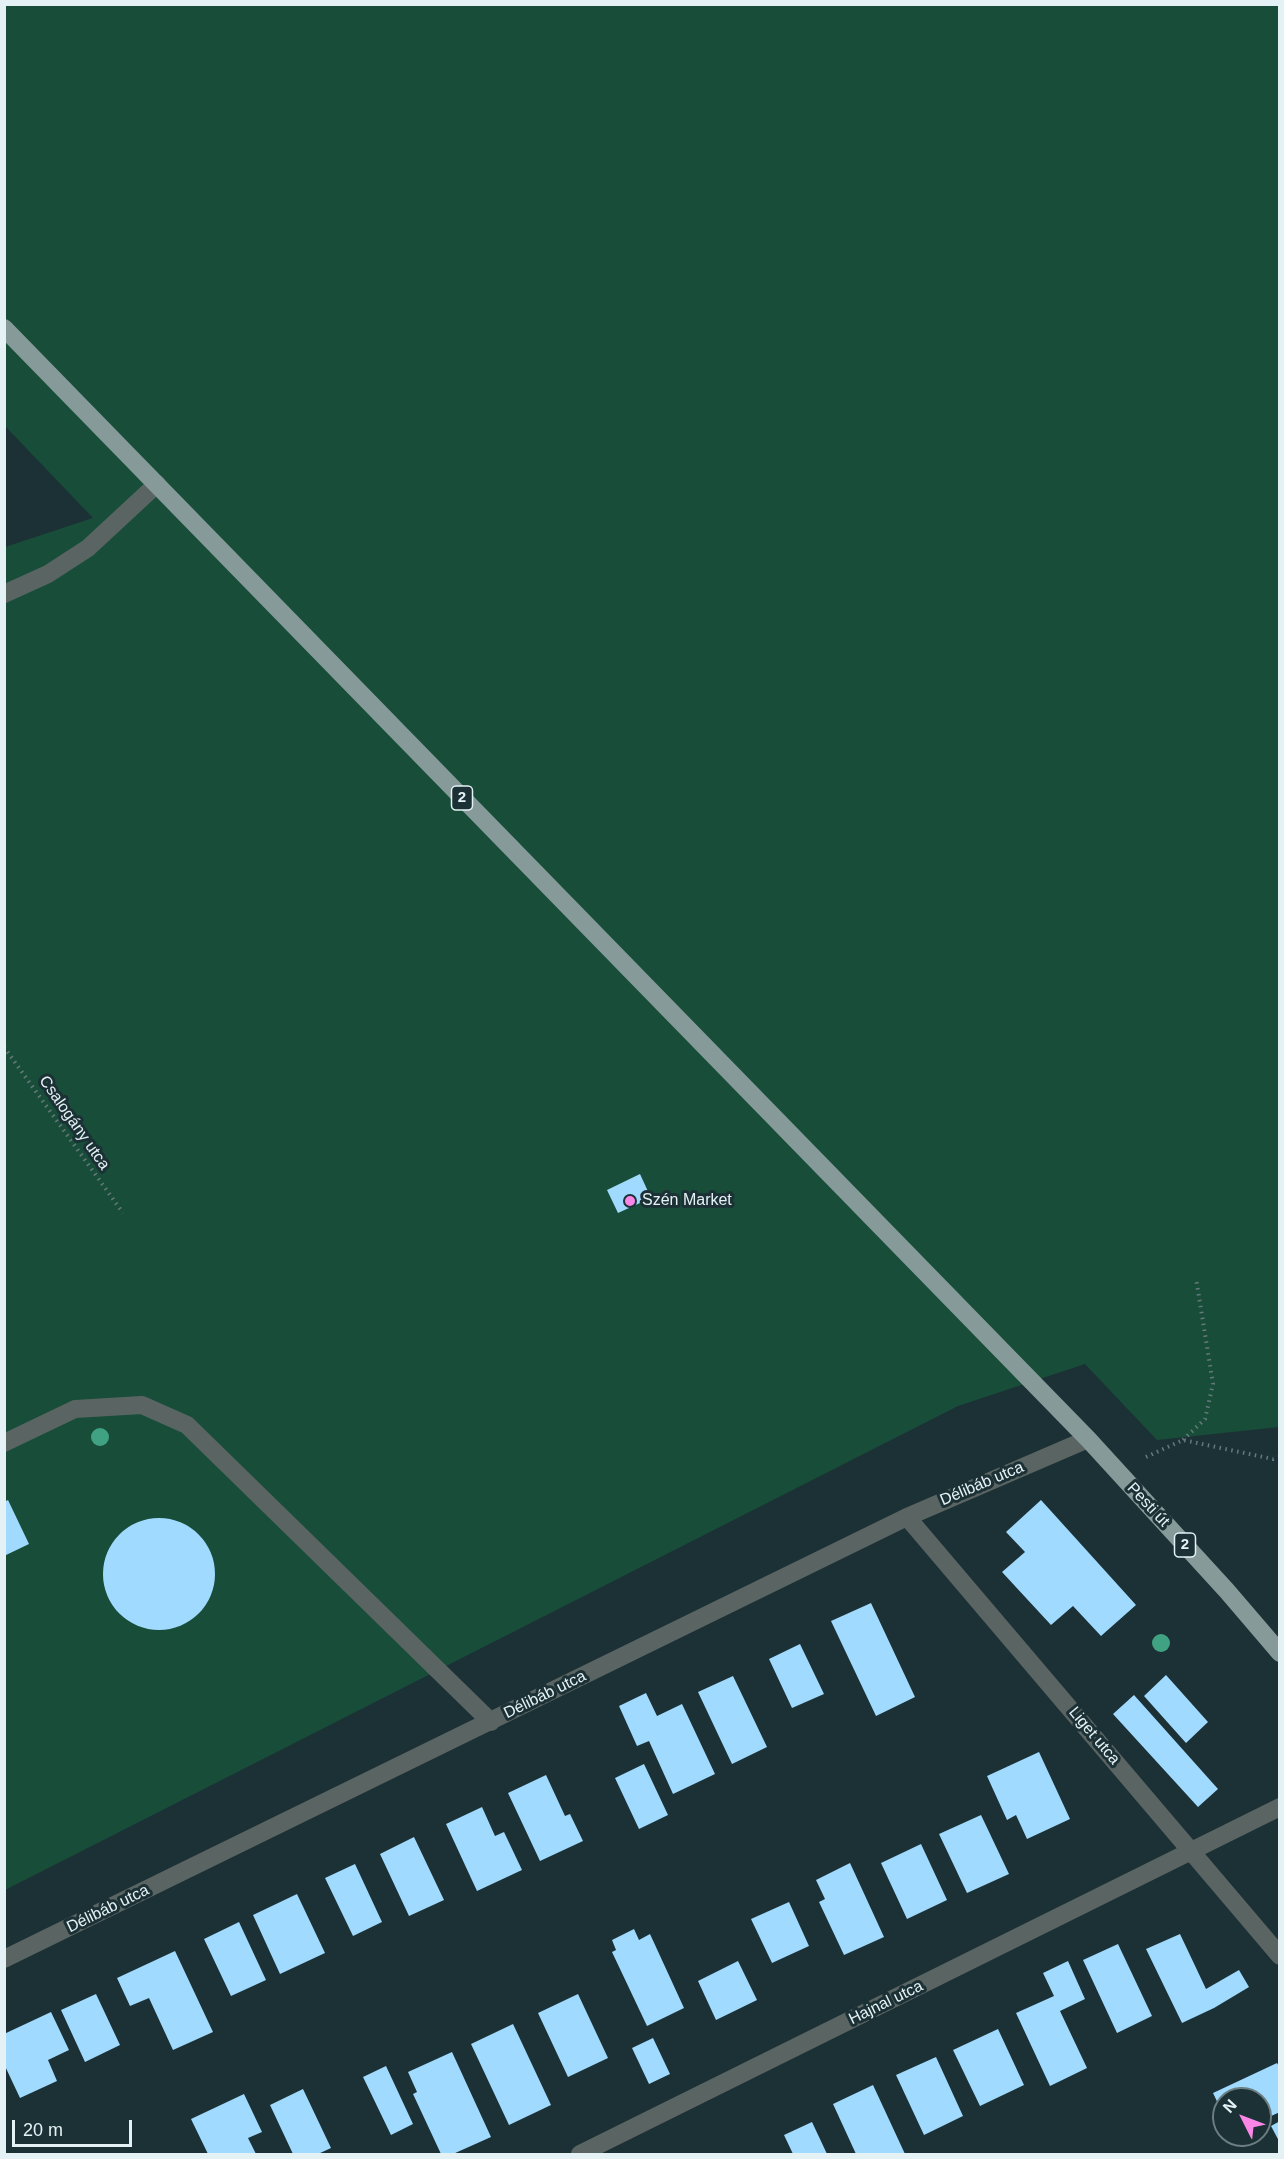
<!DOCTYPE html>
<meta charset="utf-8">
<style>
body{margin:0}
#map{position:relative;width:1284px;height:2159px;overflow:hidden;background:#1c3135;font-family:Arial,sans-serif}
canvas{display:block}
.frame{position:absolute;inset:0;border:6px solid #e5f2f5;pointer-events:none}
.north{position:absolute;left:1212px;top:2087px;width:60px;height:60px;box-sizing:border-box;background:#1c3135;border:2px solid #6c7e82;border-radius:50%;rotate:312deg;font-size:16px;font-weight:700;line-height:24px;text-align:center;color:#e5f2f5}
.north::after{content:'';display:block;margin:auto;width:21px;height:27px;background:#fa87e8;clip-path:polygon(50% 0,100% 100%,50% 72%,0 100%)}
.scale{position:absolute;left:12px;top:2120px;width:120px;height:27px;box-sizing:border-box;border:3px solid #e5f2f5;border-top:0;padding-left:8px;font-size:18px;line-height:21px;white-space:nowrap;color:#e5f2f5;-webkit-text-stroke:4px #1c3135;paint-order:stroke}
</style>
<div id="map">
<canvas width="1284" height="2159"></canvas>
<div class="frame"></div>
<div class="north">N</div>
<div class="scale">20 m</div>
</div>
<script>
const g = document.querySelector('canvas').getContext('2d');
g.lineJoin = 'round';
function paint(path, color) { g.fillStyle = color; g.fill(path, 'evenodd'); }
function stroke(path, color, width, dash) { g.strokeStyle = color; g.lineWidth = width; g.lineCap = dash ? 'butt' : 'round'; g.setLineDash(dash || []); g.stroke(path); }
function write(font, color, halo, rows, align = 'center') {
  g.font = font + ' Arial,sans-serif'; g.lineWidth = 6; g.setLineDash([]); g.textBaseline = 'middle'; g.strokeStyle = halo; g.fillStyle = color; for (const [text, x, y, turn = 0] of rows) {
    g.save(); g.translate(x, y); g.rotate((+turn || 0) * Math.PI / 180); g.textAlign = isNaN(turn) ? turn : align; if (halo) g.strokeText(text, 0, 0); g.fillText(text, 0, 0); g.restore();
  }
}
paint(new Path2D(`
 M5 5H1279V1427L1157 1440 1085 1364 958 1406 5 1890V547L93 518 5 426Z`), '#184e39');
paint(new Path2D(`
 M640 1174 651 1198 618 1213 607 1190Z
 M8 1500 29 1544 4 1556V1502Z
 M1041 1500 1136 1605 1101 1636 1073 1606 1051 1625 1002 1572 1025 1552 1006 1532Z
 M103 1574a56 56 0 1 1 112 0a56 56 0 1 1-112 0Z
 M871 1603 915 1697 876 1716 831 1621Z
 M800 1644 824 1694 792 1708 769 1659Z
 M1166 1675 1208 1722 1186 1743 1144 1696Z
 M733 1676 767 1747 732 1764 698 1692Z
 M646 1693 657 1716 682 1704 715 1774 673 1794 649 1741 637 1746 619 1706Z
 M1134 1695 1218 1789 1198 1807 1113 1714Z
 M1039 1752 1070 1819 1027 1839 1016 1815 1007 1820 987 1776Z
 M644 1764 668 1815 639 1829 615 1778Z
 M546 1775 565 1816 570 1814 583 1841 540 1861 508 1793Z
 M482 1807 495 1836 504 1832 522 1870 477 1891 446 1824Z
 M981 1815 1009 1874 967 1893 939 1834Z
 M414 1837 444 1900 409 1916 380 1854Z
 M921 1844 947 1900 907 1919 881 1863Z
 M850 1863 884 1937 844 1955 819 1902 825 1899 816 1880Z
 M355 1864 382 1922 353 1936 325 1878Z
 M297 1894 325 1953 280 1974 253 1915Z
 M789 1902 809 1946 772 1963 751 1919Z
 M239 1922 266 1980 231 1996 204 1939Z
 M634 1929 639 1940 650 1934 684 2008 647 2026 612 1952 616 1950 612 1940Z
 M1180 1934 1206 1989 1239 1970 1249 1987 1214 2008 1182 2023 1146 1949Z
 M1118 1944 1152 2016 1117 2033 1083 1960Z
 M175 1951 213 2032 173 2050 149 1998 130 2006 117 1978Z
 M738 1961 757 2000 716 2020 698 1981Z
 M1068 1961 1085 1999 1060 2011 1087 2068 1050 2086 1016 2013 1054 1996 1043 1973Z
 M96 1994 120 2045 85 2062 61 2010Z
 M578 1994 608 2058 568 2077 538 2013Z
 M51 2012 69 2050 48 2060 57 2081 20 2098 4 2064V2034Z
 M513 2024 551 2105 509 2125 471 2044Z
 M998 2029 1024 2085 980 2106 953 2050Z
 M653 2038 670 2074 649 2084 632 2048Z
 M452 2052 491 2137 453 2154H441L413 2094 417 2092 408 2072Z
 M936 2057 963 2116 924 2135 896 2075Z
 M1277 2063 1280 2068V2112L1260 2121V2099H1224V2116L1213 2093Z
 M386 2066 413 2124 391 2135 363 2077Z
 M873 2085 905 2154H856L833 2104Z
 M303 2089 331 2148 318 2154H293L270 2105Z
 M244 2094 262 2132 248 2138 256 2154H208L191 2119Z
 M1280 2121V2143L1271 2126Z
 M812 2122 827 2154H793L784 2135Z`), '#a0dafe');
stroke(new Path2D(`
 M4 1047 123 1213
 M1183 1440 1205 1419 1213 1384 1196 1278
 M1146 1457 1183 1440 1273 1459 1280 1457`), '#66787b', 4, [1.5, 4.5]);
stroke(new Path2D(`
 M4 594 48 574 88 548 157 484
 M4 1443 75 1409 142 1405 187 1425 491 1722
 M907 1517 1280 1956
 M4 1959 907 1517 1088 1439
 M580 2154 1280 1807`), '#5a6463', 18);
stroke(new Path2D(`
 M4 328 1088 1439 1227 1591 1280 1653`), '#869b99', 18);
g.fillStyle = '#40a282';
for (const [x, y] of [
 [100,1437],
 [1161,1643]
]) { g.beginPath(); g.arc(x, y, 9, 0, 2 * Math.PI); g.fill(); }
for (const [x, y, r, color] of [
 [630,1201,6,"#fa87e8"]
]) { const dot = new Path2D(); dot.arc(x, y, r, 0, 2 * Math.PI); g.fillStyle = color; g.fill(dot); stroke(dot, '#1c3135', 2); }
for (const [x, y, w] of [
 [462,798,21],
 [1185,1545,21]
]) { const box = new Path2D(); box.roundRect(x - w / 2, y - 12, w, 24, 4.5); g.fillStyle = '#1c3135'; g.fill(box); stroke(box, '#e5f2f5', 1.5); }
write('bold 15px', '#e5f2f5', null, [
 ["2",462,798],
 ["2",1185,1545]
]);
write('16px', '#e5f2f5', '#1c3135', [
 ["Csalogány utca",74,1123,55],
 ["Délibáb utca",982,1484,-23],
 ["Pesti út",1148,1505,47],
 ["Délibáb utca",545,1695,-26],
 ["Liget utca",1094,1736,50],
 ["Délibáb utca",108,1909,-26],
 ["Hajnal utca",886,2003,-26]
]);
write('16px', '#e5f2f5', '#1c3135', [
 ["Szén Market",642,1201]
], 'left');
</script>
